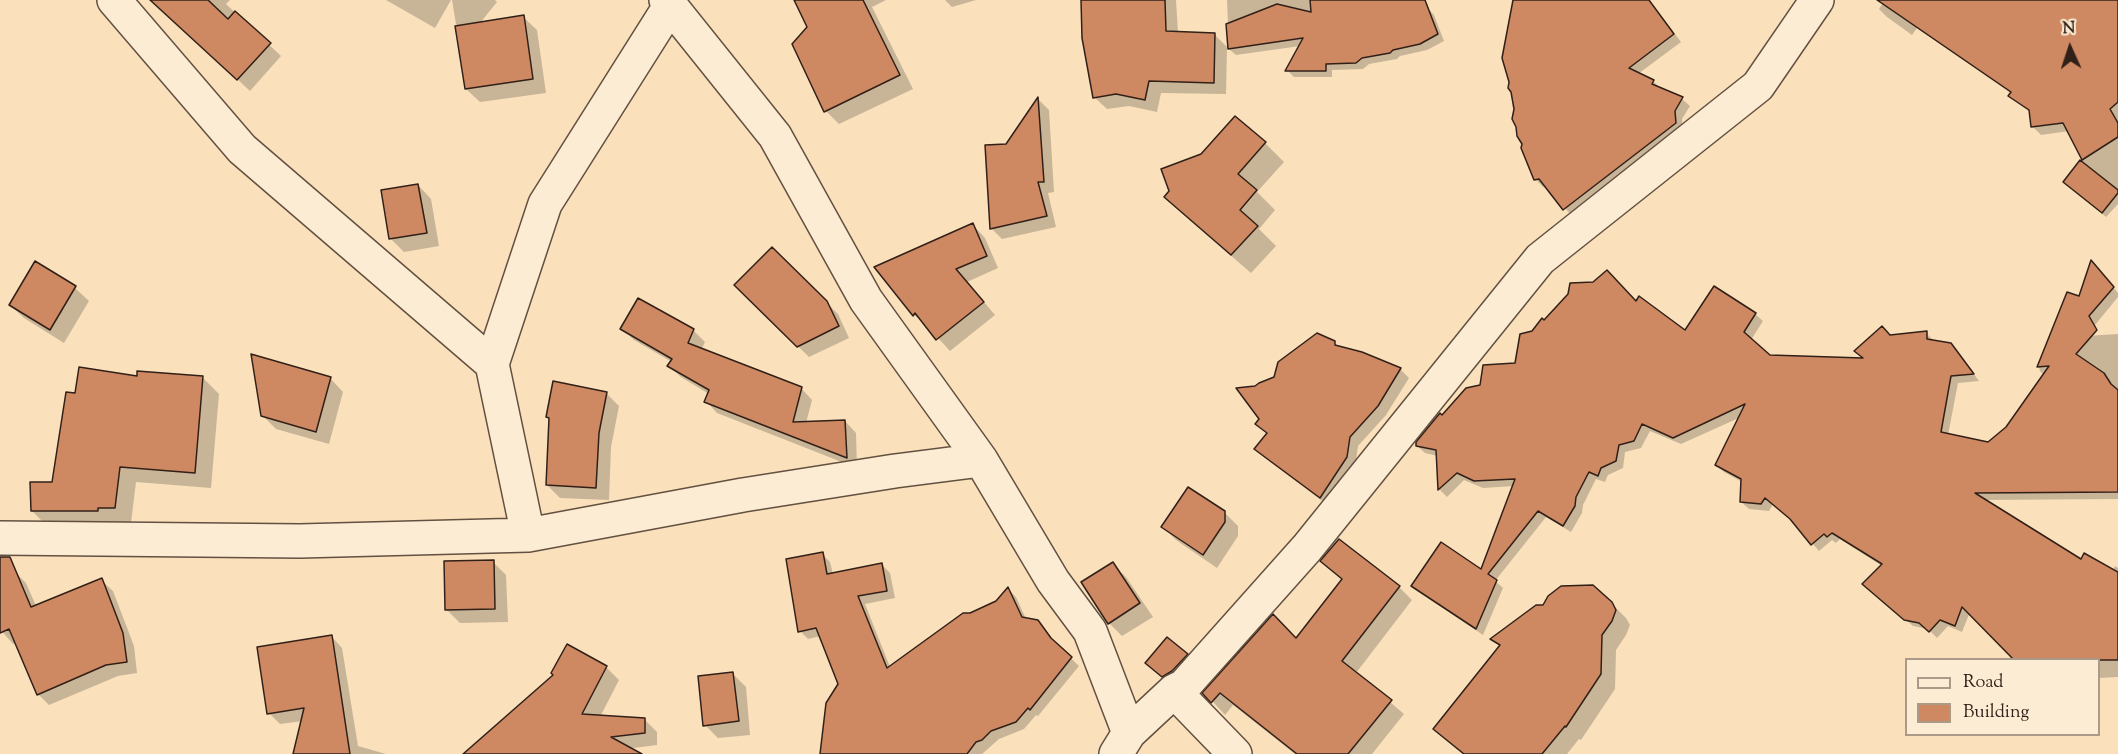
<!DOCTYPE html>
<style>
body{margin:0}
#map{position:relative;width:2118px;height:754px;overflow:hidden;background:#fae1bc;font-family:"Sorts Mill Goudy",serif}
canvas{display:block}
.legend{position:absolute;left:1905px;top:658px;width:195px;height:78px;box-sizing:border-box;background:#fcecd3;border:2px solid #ab9a88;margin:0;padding:8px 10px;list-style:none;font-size:18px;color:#312018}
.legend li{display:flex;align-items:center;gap:12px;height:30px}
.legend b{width:30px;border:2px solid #ab9a88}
.north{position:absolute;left:2040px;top:18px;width:60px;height:60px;-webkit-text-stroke:4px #fcecd3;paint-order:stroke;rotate:357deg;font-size:16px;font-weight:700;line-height:24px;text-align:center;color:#312018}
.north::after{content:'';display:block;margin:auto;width:21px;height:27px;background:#312018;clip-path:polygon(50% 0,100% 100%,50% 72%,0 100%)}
</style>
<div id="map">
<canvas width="2118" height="754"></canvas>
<ul class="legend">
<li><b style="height:8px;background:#fcecd3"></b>Road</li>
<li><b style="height:16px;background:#ce8862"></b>Building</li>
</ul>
<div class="north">N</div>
</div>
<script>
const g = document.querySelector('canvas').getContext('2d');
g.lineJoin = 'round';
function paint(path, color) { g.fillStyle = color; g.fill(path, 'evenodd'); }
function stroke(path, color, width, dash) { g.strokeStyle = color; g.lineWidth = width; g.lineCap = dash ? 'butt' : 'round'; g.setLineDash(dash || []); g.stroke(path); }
paint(new Path2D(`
 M153 0H230L226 4 281 56 250 91Z
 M386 0H451L435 28Z
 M452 0H495L497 2 480 23 523 17 537 30 546 93 480 102 466 89 459 27 456 24Z
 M796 0H886L872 7 913 89 839 124 826 111 808 27Z
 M945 0H976L952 7Z
 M1082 0H1176L1178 33 1214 34 1227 47 1226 94 1161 93 1157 112 1129 106 1107 109 1094 97Z
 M1227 0H1420L1434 15 1444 41 1427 50 1400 56 1397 59 1369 64 1363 69 1332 70V77H1294L1287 70 1300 46 1236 55 1229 49Z
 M1585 0H1641L1652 6 1660 14 1681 42 1638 74 1653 81 1662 90 1682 99 1690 106 1682 119 1683 131 1572 216 1546 186 1543 187 1535 179 1524 144 1503 58Z
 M1885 0H2118V204L2106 217 2065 182 2083 159 2069 131 2041 135 2033 127 2030 112 2019 104 2010 95 2012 94 1917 28 1912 35 1887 17 1879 9Z
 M1039 100 1049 110 1054 192 1048 193 1056 227 1002 239 992 229 986 147 1007 145Z
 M1265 143 1284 162 1257 192 1275 210 1259 229 1276 246 1251 273 1185 216 1166 197Z
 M418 185 431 199 439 246 404 252 391 239Z
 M973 225 985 238 998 268 967 282 995 315 950 351 927 326 914 315Z
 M772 249 838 314 849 338 809 357 736 285Z
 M35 264 75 288 89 301 64 343 24 318 10 305Z
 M2098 269 2118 293V297L2086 336 2118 334V499L1983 500 2081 561 2113 570 2115 566 2118 568V677L2098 678V660L1970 612 1962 632 1948 626 1937 638 1928 629 1913 626 1871 591 1882 566 1840 539 1836 543 1832 540 1819 551 1794 522 1773 504 1769 511 1749 509 1741 502 1742 482 1724 472 1716 465 1741 417 1681 444 1650 431 1641 448 1625 452 1623 468 1608 475 1605 482 1596 479 1583 505 1582 513 1571 532 1546 517 1495 581 1503 588 1483 635 1421 593 1413 585 1481 571 1514 486 1483 488 1464 480 1447 497 1440 490 1438 456 1425 453 1417 446 1442 417 1481 386 1516 364 1636 303 1686 332 1755 314 1763 321 1751 340 1769 357 1865 360 1856 351 1890 337 1926 333 1933 340 1958 353 1979 381 1958 383 1948 435 1989 444 2007 428 2044 376 2040 371 2039 367 2068 293 2079 298Z
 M639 300 694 331 705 342 701 350 801 388 812 400 806 423 845 421 856 433 857 468 717 413 706 401 709 394 681 377 669 366 672 362 634 340 622 329Z
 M1334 343 1339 347 1400 369 1409 378 1386 415 1358 446 1355 467 1329 506 1265 458 1256 449 1268 434 1257 424 1261 419 1256 388Z
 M138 378H203L219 394 211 488 136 482 131 523 48 527 32 511 53 483 76 395Z
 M330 378 343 392 329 444 276 429 263 416Z
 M606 393 619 406 611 447 609 500 560 498 547 485Z
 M1224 512 1238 526V536L1217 568 1176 540 1163 527Z
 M822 554 830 562 833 574 882 565 890 573 895 598 865 604 890 667 970 614 997 602 1009 590 1016 597 1026 619 1037 621 1057 645 1079 666 1038 716 1036 715 1024 729 999 739 982 754H820L828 704 840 684 821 636 808 639 800 631Z
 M1322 561 1399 587 1412 600 1356 673 1404 714 1372 754H1295L1233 705 1225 715 1205 693 1296 640 1343 580Z
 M493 562 506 575 508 622 460 623 446 609Z
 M1112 564 1126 577 1153 617 1122 636 1109 623Z
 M15 572 26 583 36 606 101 580 113 591 134 646 137 673 118 676 49 705 38 694 16 642 13 644 0 629V578Z
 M1611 603 1626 618 1630 625 1626 635 1616 650 1615 689 1581 740 1579 739 1567 754H1463L1435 729 1500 647 1493 639Z
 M331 636 342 648 358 746 386 754H295L303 721 280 724 269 713Z
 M568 646 606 667 619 680 600 717 644 719 657 732V745L618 750 635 754H471L555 675Z
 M1187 655 1193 661 1170 683 1154 670Z
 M733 674 746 687 750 735 718 738 705 725Z`), '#0003');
const building = new Path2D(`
 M150 0H208L228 19 235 11 271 43 237 80Z
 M794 0H863L900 75 824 112 792 44 807 27Z
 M1081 0H1165L1166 31 1215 33 1214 83 1149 81 1145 100 1116 94 1093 98 1082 38Z
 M1310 0H1425L1438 34 1420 44 1393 50 1390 53 1362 58 1356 63 1326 64V71H1285L1303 38 1228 49 1226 24 1277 4 1311 12Z
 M1513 0H1649L1674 34 1629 68 1654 80 1652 84 1683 97 1675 111 1676 123 1563 210 1539 179 1534 180 1521 148 1522 144 1517 136 1516 127 1512 119 1514 109 1511 92 1508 88 1509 82 1502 58Z
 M1877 0H2118V102L2110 109 2118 123V137L2082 160 2063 123 2031 127 2029 110 2008 96 2011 92Z
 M524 15 533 79 465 89 455 26Z
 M1038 97 1044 182H1038L1047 216 990 229 985 145 1006 144Z
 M1235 116 1266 142 1238 174 1257 190 1240 210 1258 226 1231 255 1164 197 1169 191 1161 169 1201 154Z
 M2080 160 2118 190V193L2102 213 2063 182Z
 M418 184 427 233 389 239 381 190Z
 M973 223 987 256 956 269 984 302 936 340 915 313 913 316 874 267Z
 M772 247 827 301 839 326 797 347 734 285Z
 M2091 260 2114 287 2089 316 2097 330 2076 354 2104 373 2111 384 2118 390V492L1975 493 2081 559 2084 553 2118 572V660H2014L1962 607 1955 626 1940 620 1929 632 1919 623 1904 620 1862 584 1882 564 1832 533 1827 537 1824 534 1811 545 1790 519 1765 498 1761 504 1740 502 1741 479 1715 465 1745 404 1673 438 1642 424 1634 441 1619 445 1616 461 1601 468 1598 476 1589 472 1576 497 1575 506 1563 526 1538 511 1488 574 1497 580 1476 629 1411 586 1441 542 1481 569 1515 479 1474 481 1457 473 1438 490 1436 450 1416 446V442L1440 413 1442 415 1466 388 1480 385 1483 365 1515 363 1520 334 1532 331 1542 318 1544 320 1568 294 1570 283 1593 282 1607 270 1636 301 1639 296 1685 330 1714 286 1756 313 1744 332 1770 355 1863 358 1854 351 1882 326 1890 335 1927 331V339L1951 343 1974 374 1951 376 1941 432 1988 442 2006 427 2049 366 2037 367 2067 292 2079 296Z
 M35 261 76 286 50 330 9 305Z
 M638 298 694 329 688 343 802 387 793 422 845 420 847 458 704 402 709 390 667 366 672 359 620 329Z
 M1317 333 1335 341V345L1362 352 1401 368 1378 406 1350 437 1347 457 1320 498 1254 449 1267 433 1255 424 1259 419 1236 388 1255 386 1259 383 1274 377 1278 362Z
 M251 354 331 377 316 432 261 416Z
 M79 367 137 376V371L203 376 195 473 120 467 115 508H98V511H31L30 482H52L66 392 75 393Z
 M553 381 607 392 599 433 596 488 546 485 549 418 546 417Z
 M1188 487 1225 511V522L1203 555 1161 527Z
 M1339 539 1400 586 1342 661 1392 700 1348 754H1297L1220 693 1211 703 1202 693 1273 614 1296 638 1342 579 1320 561Z
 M823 552 827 574 882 563 887 591 858 596 887 668 963 613H970L996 601 1008 587 1022 617 1038 620 1051 638 1072 657 1030 710 1028 708 1016 722 991 731 982 740 976 742 967 754H820L826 703 838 684 816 628 798 632 786 559Z
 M0 557H10L31 607 102 578 123 633 127 662 106 665 37 695 9 629 0 633Z
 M494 560 495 609 445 610 444 561Z
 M1113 562 1140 603 1108 624 1081 582Z
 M1593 585 1612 602 1616 610 1612 621 1602 635 1601 674 1566 727 1565 726 1542 754H1464L1433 729 1500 645 1490 639 1536 605H1543L1548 596 1561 586Z
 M332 635 350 754H293L304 708 267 714 257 647Z
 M1167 637 1188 654 1172 671 1162 677 1145 663Z
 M567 644 607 666 582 714 645 718V733L611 737 642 754H463L553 675 551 673Z
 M733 672 739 721 703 726 698 676Z`);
paint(building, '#ce8862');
stroke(building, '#312018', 1.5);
const minor = new Path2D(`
 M114 0 242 149 492 364
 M666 0 775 136 866 300 981 460 1053 581 1090 631 1129 733
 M528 535 492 364 545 204 670 6
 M0 538 300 541 528 535 743 495 895 471 981 460
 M1174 691 1235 754
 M1116 754 1129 733 1174 691 1184 686 1307 548 1540 259 1758 86 1817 0`);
stroke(minor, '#635041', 36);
stroke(minor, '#fcecd3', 33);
</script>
